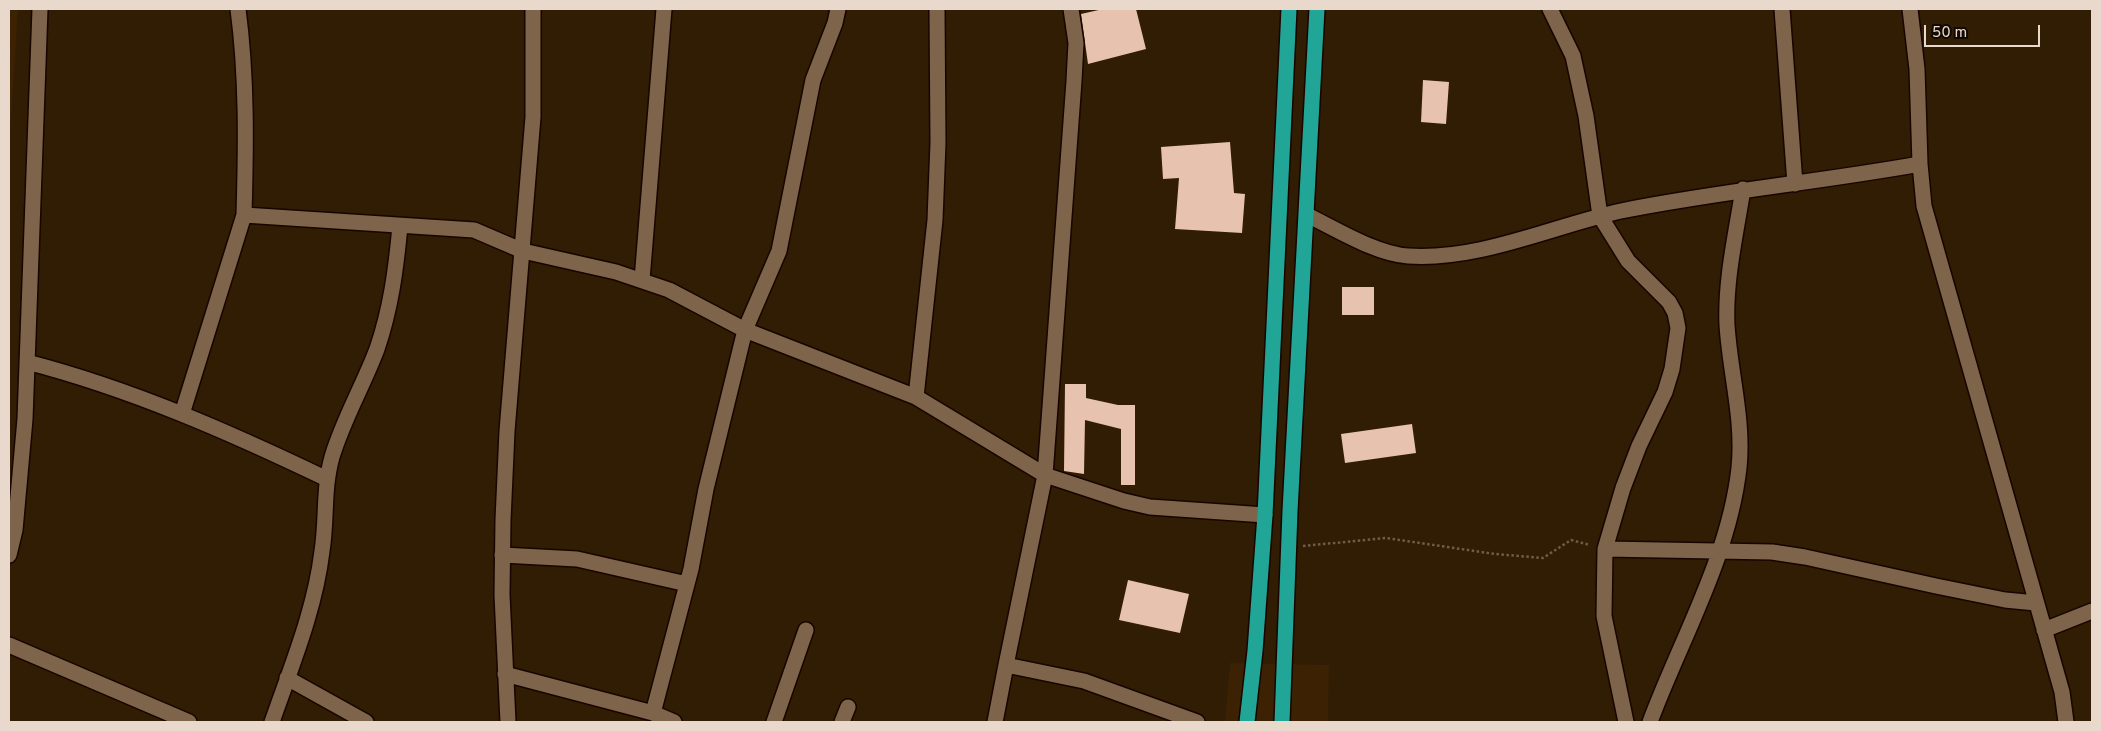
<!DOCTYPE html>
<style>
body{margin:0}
#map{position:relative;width:2101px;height:731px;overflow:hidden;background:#311c04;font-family:Overpass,sans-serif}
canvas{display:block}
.frame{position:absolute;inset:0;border:10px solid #e8d9cc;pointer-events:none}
.scale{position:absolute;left:1924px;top:25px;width:116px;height:22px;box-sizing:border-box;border:2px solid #e8d9cc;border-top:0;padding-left:6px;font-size:15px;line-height:18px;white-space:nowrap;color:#e8d9cc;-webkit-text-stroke:4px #120902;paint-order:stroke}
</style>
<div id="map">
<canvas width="2101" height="731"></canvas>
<div class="frame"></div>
<div class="scale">50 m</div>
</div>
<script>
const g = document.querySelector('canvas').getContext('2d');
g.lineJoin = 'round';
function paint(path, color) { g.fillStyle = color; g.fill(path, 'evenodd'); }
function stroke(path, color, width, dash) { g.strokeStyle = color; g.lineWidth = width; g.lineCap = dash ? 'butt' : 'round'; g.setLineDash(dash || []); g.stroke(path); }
paint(new Path2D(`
 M9 9H18L9 149Z
 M1230 663 1329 665 1328 722H1225Z`), '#3c2203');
paint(new Path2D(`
 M1103 9H1136L1146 49 1088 64 1081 14Z
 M1423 80 1449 82 1446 124 1421 122Z
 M1230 142 1234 193 1245 194 1242 233 1175 229 1179 178 1163 179 1161 147Z
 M1342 287H1374V315H1342Z
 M1065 384H1086V398L1118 405H1135V485H1121V429L1085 420 1084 474 1064 471Z
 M1412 424 1416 453 1345 463 1341 434Z
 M1128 580 1189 594 1180 633 1119 620Z`), '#e6c2af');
const minor = new Path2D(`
 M238 9C247 77 246 146 244 215L474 230 523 251 616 272 669 290 745 330 916 397 1045 475 1124 501 1150 507 1265 515
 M1550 9 1573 56 1586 116 1600 216 1628 261 1669 302 1675 313 1678 328 1672 369 1665 392 1639 446 1623 488 1605 549 1604 616 1626 722
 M1782 9 1795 184
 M1910 9 1917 69 1920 164
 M1307 215C1336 229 1376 254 1408 256 1479 261 1553 226 1621 211 1720 191 1820 182 1920 164L1924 206 2062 692 2066 722
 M642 280 664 9
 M27 362C131 389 229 432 327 479
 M916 397 935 220 938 143 937 9
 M182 414 244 215
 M1605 549 1772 552 1805 557 1936 586 2005 600 2036 603
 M9 555 15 530 25 419 40 9
 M502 555 577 559 687 584
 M2044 630 2092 611
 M9 645 189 722
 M1006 665 1045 475 1074 81 1076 43 1071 9
 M505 674 653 713 674 722
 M287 678 366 722
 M653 713 691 569 706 489 745 330 779 251 813 80 835 23 838 9
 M272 722C291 667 315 610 322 551 327 520 323 489 332 457 343 420 363 386 377 349 391 308 396 269 400 226
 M508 722 502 595 503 520 507 431 533 117V9
 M774 722 806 630
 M842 722 848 707
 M995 722 1006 665 1084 681 1197 722
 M1650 722C1681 639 1729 557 1739 468 1744 420 1730 373 1727 325 1725 280 1736 234 1743 189`);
const highway = new Path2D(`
 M1247 722 1255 651 1265 515 1289 9
 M1282 722 1290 511 1317 9`);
stroke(minor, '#180500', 18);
stroke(highway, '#180500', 18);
stroke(new Path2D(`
 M1303 546 1386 538 1495 554 1543 558 1571 540 1590 545`), '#705d49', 2.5, [2.5, 2.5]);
stroke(minor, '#7d644b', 15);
stroke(highway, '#21a597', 15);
</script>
